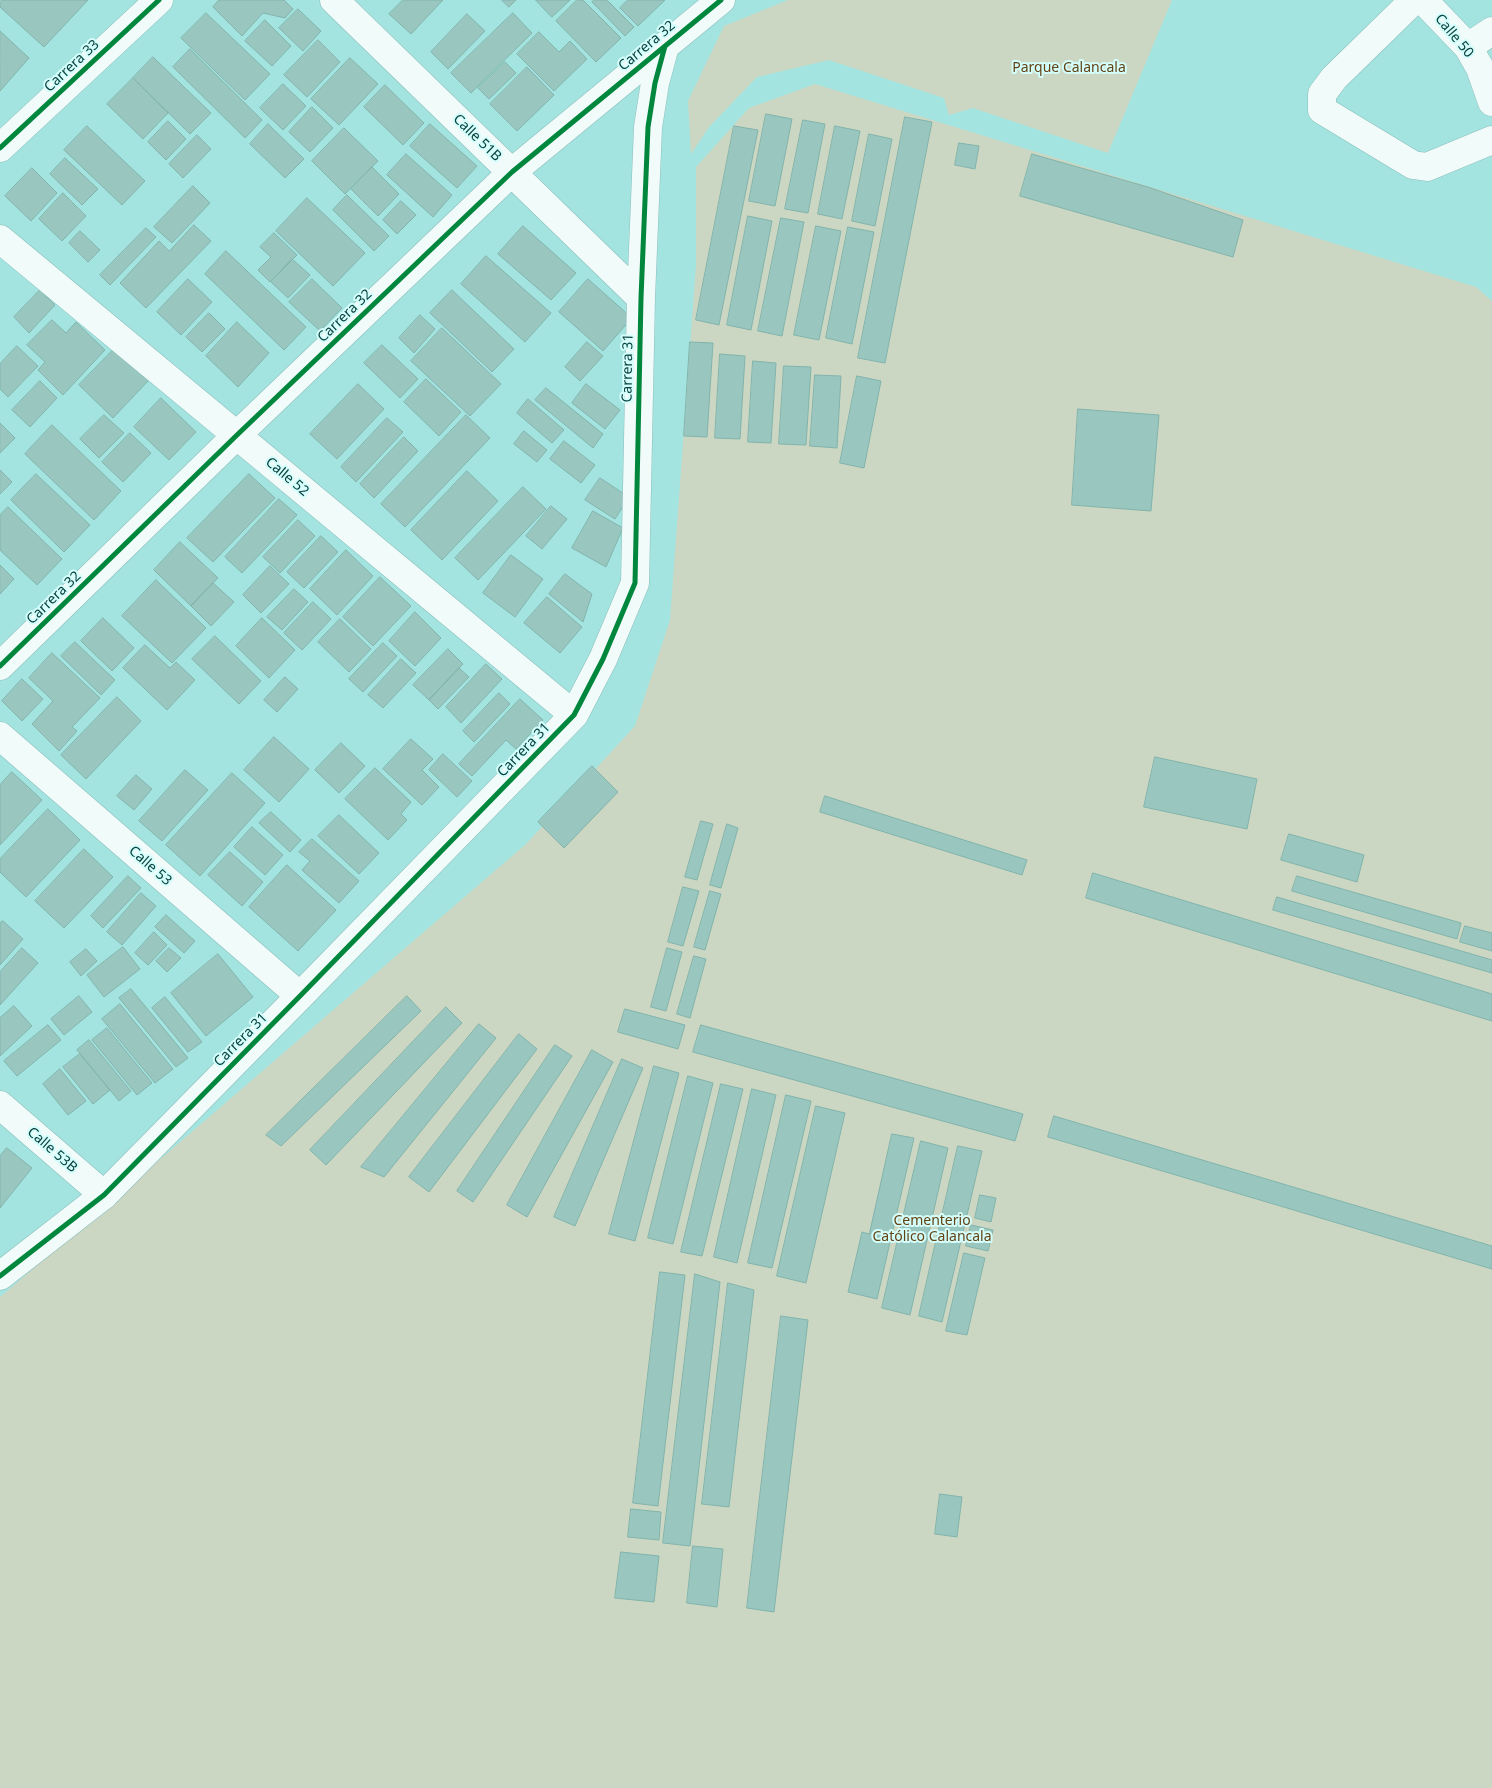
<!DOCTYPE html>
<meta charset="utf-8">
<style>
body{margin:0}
canvas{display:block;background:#a3e3e0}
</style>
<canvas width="1492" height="1788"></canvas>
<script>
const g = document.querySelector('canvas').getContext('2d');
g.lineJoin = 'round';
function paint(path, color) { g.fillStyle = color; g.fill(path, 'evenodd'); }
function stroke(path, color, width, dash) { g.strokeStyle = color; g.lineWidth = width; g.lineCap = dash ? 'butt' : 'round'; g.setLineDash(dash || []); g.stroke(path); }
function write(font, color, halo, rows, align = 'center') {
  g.font = font + ' "Noto Sans",sans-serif'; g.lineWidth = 4; g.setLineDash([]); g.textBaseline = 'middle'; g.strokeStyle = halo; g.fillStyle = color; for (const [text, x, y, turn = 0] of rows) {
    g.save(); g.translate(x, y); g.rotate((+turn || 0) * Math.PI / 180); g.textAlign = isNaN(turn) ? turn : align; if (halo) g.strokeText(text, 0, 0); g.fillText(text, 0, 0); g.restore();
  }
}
paint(new Path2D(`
 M788 0H1172L1108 153 973 108 949 115 944 98 829 60 757 77 709 127 691 154 688 101 724 26Z
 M815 84 1476 287 1492 301V1788H0V1297L526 844 635 726 670 620 696 265V167L749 108Z`), '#cbd7c2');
const building = new Path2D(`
 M2 0H88L44 47 0 7V2Z
 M219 0H284L293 9 285 18 263 13 242 36 213 7Z
 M403 0H443L411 34 389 14Z
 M502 0H516L509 7Z
 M536 0H570L552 17Z
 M577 0H583L621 38 596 62 556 21Z
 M595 0H607L634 27 625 36 592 2Z
 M628 0H665L638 26 620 8Z
 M298 9 321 31 303 51 279 28Z
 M206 13 270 74 245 100 181 38Z
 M513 13 532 33 471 93 451 73Z
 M467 14 485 31 448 69 431 52Z
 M265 20 291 46 272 66 245 41Z
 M0 31 29 58 0 91Z
 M539 32 559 52 570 41 587 59 554 91 517 54Z
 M318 40 340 62 307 97 284 75Z
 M190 49 262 120 245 138 173 67Z
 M153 57 211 113 190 134 133 78Z
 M350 58 378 84 339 125 311 99Z
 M505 62 516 73 489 99 478 88Z
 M527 67 554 95 517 131 490 104Z
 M133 78 168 113 143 139 107 104Z
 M283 84 306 106 283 130 260 108Z
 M385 85 424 123 403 145 364 107Z
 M312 107 333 128 310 152 289 132Z
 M766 114 792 119 775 206 749 201Z
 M905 117 932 122 885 363 858 358Z
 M803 120 825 124 808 213 785 209Z
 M168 121 186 139 166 160 148 142Z
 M268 124 304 159 285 178 250 144Z
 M430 124 477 166 457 188 410 146Z
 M87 126 145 181 122 205 64 150Z
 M734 126 758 130 719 325 696 320Z
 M835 126 860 131 842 219 818 214Z
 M344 128 378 161 345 194 312 161Z
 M869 134 892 139 875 226 852 221Z
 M197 135 211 149 183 178 169 164Z
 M959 143 979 146 975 169 955 165Z
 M406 154 452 195 433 217 387 175Z
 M1032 154 1148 187 1243 220 1233 257 1020 196Z
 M65 158 98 189 82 205 50 174Z
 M372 167 399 194 378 216 351 189Z
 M32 168 57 193 31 221 5 196Z
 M193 186 210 203 172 243 154 227Z
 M63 193 86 216 62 241 39 219Z
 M347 195 389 236 374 251 333 210Z
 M307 198 365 253 333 286 276 231Z
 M401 201 416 215 397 234 383 220Z
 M748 216 772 221 751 330 727 325Z
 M781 218 804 222 782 336 758 331Z
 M194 225 211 241 146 308 120 283 159 241 169 251Z
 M523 226 576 273 551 300 498 254Z
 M816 226 841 231 819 340 794 335Z
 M848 227 874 232 852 344 826 338Z
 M146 228 156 237 110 285 100 275Z
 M80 231 100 250 88 262 69 243Z
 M274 233 297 255 270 282 258 270 271 257 260 247Z
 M226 251 306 327 284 350 205 274Z
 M486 256 551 313 525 342 461 284Z
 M292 259 310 275 288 298 271 282Z
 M188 279 212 302 181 335 157 312Z
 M312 279 342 308 320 331 289 302Z
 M588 279 632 318 603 351 559 312Z
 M40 290 55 305 29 333 14 317Z
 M452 290 514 349 492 372 430 313Z
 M209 313 225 329 202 352 186 337Z
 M420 315 435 329 414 353 399 338Z
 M52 320 66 333 76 322 105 350 63 395 38 370 45 362 27 345Z
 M237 322 269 353 238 387 206 356Z
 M442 328 501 384 470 416 411 361Z
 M587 342 603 356 580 381 565 367Z
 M690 342 713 343 707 437 684 436Z
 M382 345 418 379 400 398 364 363Z
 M17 346 38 366 8 397 0 389V364Z
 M115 348 149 380 113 418 79 385Z
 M720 354 745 356 740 439 715 438Z
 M753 361 776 363 771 443 748 442Z
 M784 366 811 367 806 445 779 444Z
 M815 375 841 376 837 448 810 446Z
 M857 376 881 381 864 468 840 463Z
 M426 379 461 412 439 436 404 402Z
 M40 381 57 398 30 427 12 410Z
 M358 384 384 409 337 459 310 434Z
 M586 384 620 410 605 429 572 403Z
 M546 388 603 434 593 448 535 400Z
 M161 398 196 432 169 460 134 427Z
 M528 399 564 430 552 443 517 413Z
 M1078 409 1159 415 1151 511 1072 505Z
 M104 415 124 433 99 458 80 439Z
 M466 415 490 438 405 527 381 504Z
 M387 418 403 432 356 482 341 467Z
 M0 423 15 438 0 453Z
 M52 425 121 491 94 520 25 454Z
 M524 431 547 450 537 462 514 444Z
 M130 433 151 453 123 482 102 462Z
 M404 437 418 451 374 498 360 484Z
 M564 441 595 465 581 483 550 459Z
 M0 470 12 482 0 494Z
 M467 471 498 501 442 560 411 530Z
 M36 474 90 525 64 552 11 500Z
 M249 474 275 498 213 562 187 538Z
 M600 478 629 497 615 519 585 500Z
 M523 487 546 509 478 580 455 558Z
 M279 499 297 515 242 573 225 557Z
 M551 506 567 519 542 549 526 536Z
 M8 507 62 559 37 585 0 550V515Z
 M593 511 623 528 606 567 572 548Z
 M298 520 315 536 280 573 263 557Z
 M321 536 338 552 304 588 287 572Z
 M180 542 218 578 191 606 154 570Z
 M346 550 373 576 337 615 310 589Z
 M511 555 543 579 515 617 483 593Z
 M0 565 14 579 0 594Z
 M270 566 289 584 261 613 243 595Z
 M565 574 592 594 583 622 549 594Z
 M380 577 411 606 373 646 343 617Z
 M156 580 206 628 172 663 122 616Z
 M213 583 234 602 211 626 191 606Z
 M294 589 308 602 282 630 267 617Z
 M547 597 582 627 560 653 524 623Z
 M313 602 331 619 302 650 284 633Z
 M415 612 441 638 415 666 389 641Z
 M103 618 134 648 112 671 81 641Z
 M262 618 295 650 269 678 236 646Z
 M340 619 371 649 349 672 318 642Z
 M215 636 261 681 239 704 192 659Z
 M75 642 115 680 101 695 61 656Z
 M383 643 397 656 363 692 349 679Z
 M145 645 170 668 176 662 195 680 167 710 123 668Z
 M448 649 463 664 429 700 413 685Z
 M52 653 100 698 72 727 77 731 59 751 32 724 53 701 29 678Z
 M401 659 416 673 383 708 368 695Z
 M486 664 502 679 461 723 446 707Z
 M459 668 469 677 438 709 429 700Z
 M285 677 298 689 277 712 264 700Z
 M22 679 43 699 22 721 2 701Z
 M499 693 510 704 474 742 463 731Z
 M117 697 141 721 86 779 61 755Z
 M520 699 543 720 516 749 506 740 472 776 459 764Z
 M274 737 309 769 279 802 244 770Z
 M411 739 433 759 422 770 439 787 422 805 383 769Z
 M341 743 365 766 339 793 315 770Z
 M443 754 472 781 457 797 429 770Z
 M1155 757 1257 779 1247 829 1144 807Z
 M592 766 618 792 564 848 538 822Z
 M375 768 411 802 401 814 407 820 388 840 345 799Z
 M185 770 208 790 162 841 139 821Z
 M12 772 42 800 0 845V785Z
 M232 773 265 803 200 876 166 845Z
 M136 775 152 789 134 810 117 796Z
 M825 796 1027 860 1022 875 820 812Z
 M48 809 80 840 26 897 0 872V859Z
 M271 812 301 840 290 852 259 823Z
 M339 815 379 853 359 874 318 836Z
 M701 821 713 824 697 880 685 877Z
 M727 824 738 828 721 888 710 885Z
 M252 827 283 855 265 875 234 847Z
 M1289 834 1364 855 1357 882 1281 860Z
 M312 839 359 881 339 903 302 870 310 861 299 852Z
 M84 849 113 877 64 928 35 901Z
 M230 852 263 882 242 906 208 875Z
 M287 865 336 910 298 951 249 907Z
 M1093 873 1492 994V1021L1086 898Z
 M128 876 141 888 103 928 91 916Z
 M1297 876 1461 923 1457 939 1292 891Z
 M683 887 699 891 683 946 668 942Z
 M710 891 721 894 705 950 694 947Z
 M141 893 156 906 122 945 107 932Z
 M1277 897 1492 960V973L1273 910Z
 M166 915 195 941 184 953 155 927Z
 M3 921 23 939 0 965V923Z
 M1465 926 1492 933V951L1460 942Z
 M154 932 167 945 148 965 135 953Z
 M123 947 140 969 104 997 87 975Z
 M22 948 38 963 0 1005V972Z
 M169 948 181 958 167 972 156 961Z
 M667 948 682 952 666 1011 651 1007Z
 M86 949 97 961 81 976 70 962Z
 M218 954 253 997 206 1036 171 993Z
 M694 956 706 959 690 1018 677 1014Z
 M131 989 188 1058 176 1067 119 998Z
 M79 996 92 1012 64 1035 51 1019Z
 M407 996 421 1011 281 1146 266 1135Z
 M165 997 202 1042 188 1052 152 1008Z
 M120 1004 173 1069 155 1083 102 1019Z
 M14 1006 32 1026 0 1056V1018Z
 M446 1007 462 1023 326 1165 310 1150Z
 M625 1009 685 1025 678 1049 618 1032Z
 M479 1024 496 1038 384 1177 361 1167Z
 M48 1025 61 1040 17 1076 4 1061Z
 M701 1025 1023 1114 1015 1141 693 1052Z
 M107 1028 152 1083 137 1095 92 1040Z
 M519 1034 537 1049 429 1192 409 1177Z
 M89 1040 131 1091 119 1101 77 1050Z
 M555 1045 572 1056 473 1202 457 1191Z
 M592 1050 613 1062 527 1217 507 1205Z
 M80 1054 110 1090 93 1104 63 1067Z
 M622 1059 643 1068 575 1226 554 1217Z
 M654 1066 679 1073 635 1241 609 1234Z
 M60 1069 86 1101 68 1115 43 1084Z
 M688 1076 713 1083 673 1244 648 1238Z
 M721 1084 743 1089 702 1256 681 1252Z
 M752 1089 776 1095 737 1263 714 1257Z
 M786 1095 811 1101 772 1268 748 1263Z
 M816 1106 845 1113 806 1283 777 1276Z
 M1054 1116 1492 1246V1269L1048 1137Z
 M892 1134 914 1138 877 1299 848 1292 862 1232 869 1234Z
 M921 1141 948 1148 910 1315 882 1308Z
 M958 1146 982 1151 942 1322 919 1316Z
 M7 1148 32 1168 0 1208V1156Z
 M980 1195 996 1198 991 1222 975 1218Z
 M971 1225 993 1230 988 1251 966 1246Z
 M964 1253 985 1258 967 1335 946 1331Z
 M660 1272 685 1275 658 1506 633 1503Z
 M695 1274 720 1282 690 1546 663 1543Z
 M728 1283 754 1290 729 1507 702 1504Z
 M781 1316 808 1320 774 1612 747 1608Z
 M940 1494 962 1497 957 1537 935 1534Z
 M631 1509 661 1512 659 1540 628 1537Z
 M693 1546 723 1549 717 1607 687 1603Z
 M621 1552 659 1556 654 1602 615 1598Z`);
paint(building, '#99c7c0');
stroke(building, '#82b4ac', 1);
const minor = new Path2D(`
 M334 0 641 298
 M1414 0 1334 78 1322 94V110L1413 165 1427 167 1492 140
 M1423 0 1468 47 1480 68 1492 102
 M1468 47 1492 31
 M0 148 159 0
 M0 239 574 715
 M0 666 237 435 512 172 721 0
 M0 736 300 996
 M0 1105 104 1195
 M0 1276 104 1195 300 996 574 715 603 659 635 583 641 298 648 127 655 83 665 46`);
stroke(minor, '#8abfbc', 29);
stroke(minor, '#f1fbfa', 28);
stroke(new Path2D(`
 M0 148 159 0
 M0 666 237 435 512 172 721 0
 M0 1276 104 1195 300 996 574 715 603 659 635 583 641 298 648 127 655 83 665 46`), '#00873e', 5);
write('14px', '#09413f', '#d4fefb', [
 ["Calle 50",1454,36,50],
 ["Carrera 32",647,46,-40],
 ["Carrera 33",72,66,-43],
 ["Calle 51B",477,138,44],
 ["Carrera 32",345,316,-44],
 ["Carrera 31",628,368,-89],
 ["Calle 52",287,477,40],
 ["Carrera 32",54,598,-44],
 ["Carrera 31",524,750,-46],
 ["Calle 53",150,866,41],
 ["Carrera 31",241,1040,-45],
 ["Calle 53B",52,1150,41]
]);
write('14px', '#644315', '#d4fefb', [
 ["Parque Calancala",1069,68],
 ["Cementerio",932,1221],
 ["Católico Calancala",932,1237]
]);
</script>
